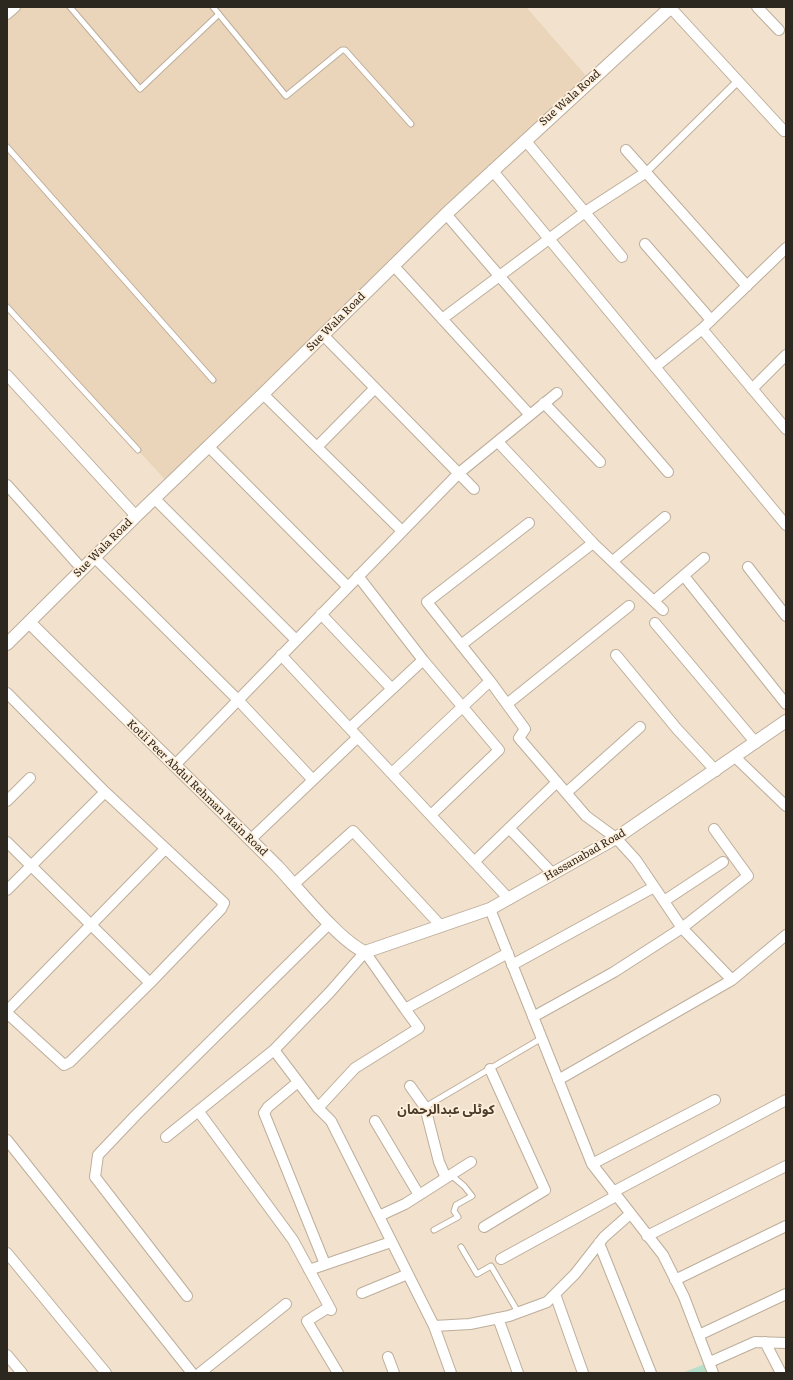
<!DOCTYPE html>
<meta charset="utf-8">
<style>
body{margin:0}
#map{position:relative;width:793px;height:1380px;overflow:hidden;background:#f1e1cd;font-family:Literata,serif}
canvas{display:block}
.frame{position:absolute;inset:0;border:8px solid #2c271f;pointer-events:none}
</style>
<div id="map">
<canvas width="793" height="1380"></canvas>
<div class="frame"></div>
</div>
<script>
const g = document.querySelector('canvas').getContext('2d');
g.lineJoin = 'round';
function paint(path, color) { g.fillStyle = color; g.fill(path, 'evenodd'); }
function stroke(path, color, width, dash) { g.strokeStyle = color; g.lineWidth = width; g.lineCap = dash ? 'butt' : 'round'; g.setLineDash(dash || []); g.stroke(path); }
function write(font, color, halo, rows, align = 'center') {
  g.font = font + ' Literata,"Noto Sans Arabic",serif'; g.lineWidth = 3.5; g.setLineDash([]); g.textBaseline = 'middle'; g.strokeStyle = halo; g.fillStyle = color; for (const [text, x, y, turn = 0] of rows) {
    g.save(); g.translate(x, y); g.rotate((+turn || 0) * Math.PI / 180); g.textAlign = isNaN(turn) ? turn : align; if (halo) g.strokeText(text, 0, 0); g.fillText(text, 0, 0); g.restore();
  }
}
paint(new Path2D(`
 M11 7H526L589 79 169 484 7 307V10Z`), '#ead5bb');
paint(new Path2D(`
 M710 1362 713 1373H682Z`), '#b5dfc8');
const service = new Path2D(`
 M70 7 140 89 219 14
 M213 7 286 96 342 50H345L411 124
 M7 147 213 380
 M7 307 138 450
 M425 1107 542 1038
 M434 1230 458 1217 454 1211 456 1205 472 1196 464 1186 451 1175
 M461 1247 477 1274 491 1266 518 1312`);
const pedestrian = new Path2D(`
 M645 173 738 81`);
const minor = new Path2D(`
 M670 7 784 131
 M757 7 779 30
 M7 14 15 7
 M525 140 622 257
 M626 150 747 286
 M492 170 786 525
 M446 214 668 472
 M645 244 711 320
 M786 248 702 329 786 429
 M393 265 530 415
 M442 319 585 212 645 173
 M323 335 474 489
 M655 367 702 329
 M7 375 136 516
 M752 389 786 355
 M263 394 402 531
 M544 403 600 462
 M498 442 593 543 663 610
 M208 446 348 587
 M317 447 375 388
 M7 485 82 569
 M154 498 296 640
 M94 557 238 700 313 780 250 840
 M613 561 665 517
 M748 567 786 616
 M684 576 786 704
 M654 601 704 558
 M321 614 392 689
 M655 623 756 743
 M461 645 593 543
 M281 655 509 899
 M616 655 677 729 716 771
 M423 660 499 750 431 815
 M490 681 427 602 529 523
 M7 693 105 792 224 903 221 909 150 983 70 1062 64 1065 7 1013
 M507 704 629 606
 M350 728 423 660 358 576
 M735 757 786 806
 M174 766 459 473 557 393
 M392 773 490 681 525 729 519 738 586 816 616 838 636 860 682 928 732 980
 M313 780 358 737
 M566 793 640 727
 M7 801 30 778
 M509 828 553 874
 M7 842 150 983
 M474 862 557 782
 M294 884 353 831 441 926
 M7 890 105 792
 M664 901 723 862
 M490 909 592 1164 663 1255 684 1297 713 1373
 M512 965 654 887
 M7 1011 165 849
 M533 1017 614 972 682 928 748 876 714 829
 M274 1050 318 1108 331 1121 434 1326 451 1373
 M558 1080 732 980 786 935
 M298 1082 268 1107 264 1113 325 1264
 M410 1086 425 1107 439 1162 446 1178
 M318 1108 355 1068 419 1028 405 1009
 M199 1112 293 1240 331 1310
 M375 1121 419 1195
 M166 1137 274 1050 330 992 365 952 405 1009 508 953
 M7 1140 192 1373
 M592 1164 715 1100
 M613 1192 786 1100
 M379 1216 405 1204 471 1162
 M484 1227 545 1190 490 1069
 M647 1236 786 1166
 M599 1243 651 1373
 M7 1253 106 1373
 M501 1259 616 1196
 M309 1270 391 1242
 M675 1280 786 1226
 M362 1293 408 1274
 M555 1294 583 1373
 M187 1296 95 1177 98 1155 136 1115 330 923
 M329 1307 307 1321 338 1373
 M498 1318 518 1373
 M434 1326 470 1324 509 1316 547 1302 575 1274 604 1237 630 1214
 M699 1335 786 1294
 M765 1342 781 1373
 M7 1355 22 1373
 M388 1357 394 1373
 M710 1362 755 1342 786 1343
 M200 1373 286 1304`);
const tertiary = new Path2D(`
 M29 622C111 704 195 784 277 866 298 888 339 941 365 952L490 909 616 838 786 721
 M7 644 136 516 263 394 446 214 671 7`);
stroke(service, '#bdae9b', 7);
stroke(pedestrian, '#bdae9b', 9);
stroke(minor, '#bdae9b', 12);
stroke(tertiary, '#bdae9b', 14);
stroke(service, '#fff', 5);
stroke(pedestrian, '#fff', 7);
stroke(minor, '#fff', 10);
stroke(tertiary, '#fff', 12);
write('11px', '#2c271f', '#ffefda', [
 ["Sue Wala Road",570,98,-42],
 ["Sue Wala Road",336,322,-45],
 ["Sue Wala Road",103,548,-45],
 ["Kotli Peer Abdul Rehman Main Road",197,788,44],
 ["Hassanabad Road",585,855,-30]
]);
write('bold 13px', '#493c2b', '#ffefda', [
 ["کوٹلی عبدالرحمان",446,1110]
]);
</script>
